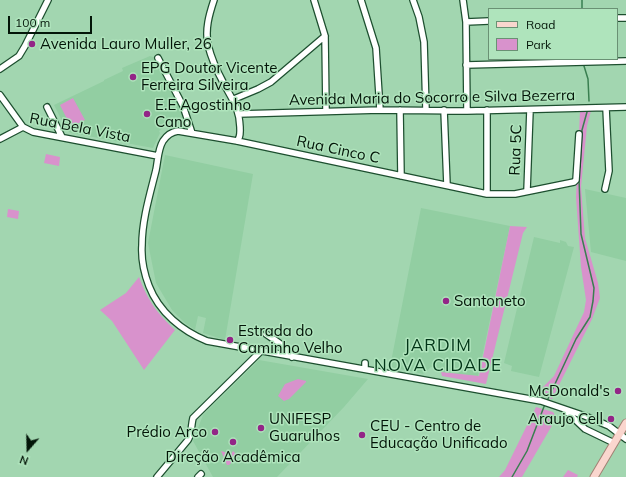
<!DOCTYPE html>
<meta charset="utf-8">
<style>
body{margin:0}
#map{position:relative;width:626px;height:477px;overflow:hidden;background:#a2d6b0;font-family:Mulish,sans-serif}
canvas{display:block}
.legend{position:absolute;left:488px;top:8px;width:130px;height:52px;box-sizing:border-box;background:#afe4bc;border:1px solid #6a9174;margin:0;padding:5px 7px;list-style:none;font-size:12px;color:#031508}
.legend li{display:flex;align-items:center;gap:8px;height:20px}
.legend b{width:20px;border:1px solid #6a9174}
.north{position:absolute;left:8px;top:429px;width:40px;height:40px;-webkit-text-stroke:3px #afe4bc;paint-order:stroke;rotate:200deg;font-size:11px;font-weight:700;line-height:16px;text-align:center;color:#031508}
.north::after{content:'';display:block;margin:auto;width:14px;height:18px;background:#031508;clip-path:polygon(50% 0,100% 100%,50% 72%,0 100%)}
.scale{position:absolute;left:8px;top:16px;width:84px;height:18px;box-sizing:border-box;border:2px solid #031508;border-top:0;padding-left:5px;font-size:12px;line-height:14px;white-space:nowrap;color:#031508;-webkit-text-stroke:3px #afe4bc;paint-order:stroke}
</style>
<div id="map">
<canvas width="626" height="477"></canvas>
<ul class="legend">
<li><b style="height:5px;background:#fad6ce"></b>Road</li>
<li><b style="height:11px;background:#d892cc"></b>Park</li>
</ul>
<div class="north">N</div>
<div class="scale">100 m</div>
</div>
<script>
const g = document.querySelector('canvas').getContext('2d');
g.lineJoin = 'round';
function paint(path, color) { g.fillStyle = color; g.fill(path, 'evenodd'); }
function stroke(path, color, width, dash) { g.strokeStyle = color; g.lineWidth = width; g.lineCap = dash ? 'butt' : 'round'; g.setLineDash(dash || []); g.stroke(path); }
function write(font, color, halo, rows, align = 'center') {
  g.font = font + ' Mulish,sans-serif'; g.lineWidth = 3; g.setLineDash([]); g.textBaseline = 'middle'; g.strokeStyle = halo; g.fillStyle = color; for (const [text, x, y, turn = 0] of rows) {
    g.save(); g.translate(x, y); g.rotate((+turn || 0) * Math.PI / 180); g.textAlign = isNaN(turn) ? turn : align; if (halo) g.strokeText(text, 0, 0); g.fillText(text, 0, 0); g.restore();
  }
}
paint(new Path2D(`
 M150 56 153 57 182 111 183 116 178 124 169 123 159 131 160 133 153 148 71 133 67 131 54 105 104 81V80L123 71 122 68Z
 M165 155 253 174 225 340 203 333 206 318 198 316 195 330 185 323 172 310 156 283 148 243Z
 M585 189 626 198V261L591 252Z
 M421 208 510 226 478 376 437 372 438 368 431 367 423 374 390 367Z
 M534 237 560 243V240L566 242 568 246 574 247 539 377 511 371 512 366 504 363Z
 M259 360 368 379 344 407 277 477H213L193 441 203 415Z`), '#92cea2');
paint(new Path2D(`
 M73 98 85 120 71 127 60 105Z
 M580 111H591L587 126 581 187 585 238 598 283 600 298 592 319 552 399 542 396V388L554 376 584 312 586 300 581 267 576 197Z
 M46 154 60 157 59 166 44 163Z
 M8 209 19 211 18 219 7 217Z
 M510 226 527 227 523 233 486 384 442 376 441 372 479 376Z
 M139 277C148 301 157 313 175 330L144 370 112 321 100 310 126 293Z
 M298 379 306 381V382L289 399 284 401 278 396 285 384Z
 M536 407 553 412 555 415 554 422 522 477H499L505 470Z
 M221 451 231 454 233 451 238 456 229 465H227Z
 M568 470 578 475 577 477H563Z`), '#d892cc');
stroke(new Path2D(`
 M582 9V0
 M584 66 588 79 589 101
 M580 167 582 130 587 112
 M547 401 576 339 590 317 593 301 594 288 581 234 579 179
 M512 477 527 451 545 404`), '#397f50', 1.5);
const minor = new Path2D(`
 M214 0C209 15 205 29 208 45 211 57 217 71 223 82 232 100 239 106 240 127 240 132 241 137 237 141
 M314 0 325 36 326 111
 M361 0 376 48 380 110
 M413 0 419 17 424 42 426 110
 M463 0 466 22 467 111
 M617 18H626
 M466 22 489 21
 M158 58 183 106 192 133
 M466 65 626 61
 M0 69 19 56 25 46 48 0
 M0 95 23 127 33 132 158 156
 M234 99 258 89 271 82 325 36
 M47 107 62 137
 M400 110 401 176
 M444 110 447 185
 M239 114 380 110 467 111 626 107
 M579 134 576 180 574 182 515 194H487L237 141 178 131C171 132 167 135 163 141 158 149 158 160 156 170 150 194 142 220 142 245 141 259 144 273 149 286 159 312 182 331 207 341L541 401 585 416 609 426 626 439
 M0 139 23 127
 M605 189 609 171 606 108
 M527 191 530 110
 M487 194V110
 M266 334C277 342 285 345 292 357
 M365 363V369
 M566 411 585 429 614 443
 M157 477 188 440C192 433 191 426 193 418L260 352
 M198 477 201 474`);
const major = new Path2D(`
 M594 477 626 423`);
stroke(minor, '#1d4f2f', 8);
stroke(major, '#a28174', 9);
stroke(minor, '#fff', 5.5);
stroke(major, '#fad6ce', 7);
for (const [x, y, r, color] of [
 [32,44,4,"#932587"],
 [133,77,4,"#932587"],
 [147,114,4,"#932587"],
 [446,301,4,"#932587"],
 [230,340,4,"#932587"],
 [618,391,4,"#932587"],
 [611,419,4,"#932587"],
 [261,428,4,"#932587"],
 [215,432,4,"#932587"],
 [362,435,4,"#932587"],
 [233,442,4,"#932587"]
]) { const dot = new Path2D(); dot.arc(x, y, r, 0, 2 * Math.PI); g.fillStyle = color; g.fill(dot); stroke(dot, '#afe4bc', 1.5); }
write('15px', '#031508', '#afe4bc', [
 ["Avenida Lauro Muller, 26",40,44],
 ["EPG Doutor Vicente",141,68],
 ["Ferreira Silveira",141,85],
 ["E.E Agostinho",155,105],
 ["Cano",155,122],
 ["Santoneto",454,301],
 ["Estrada do",238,331],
 ["Caminho Velho",238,348],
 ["McDonald's",610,391,"right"],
 ["UNIFESP",269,419],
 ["Guarulhos",269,436],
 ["Araujo Cell",603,419,"right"],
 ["CEU - Centro de",370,426],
 ["Educação Unificado",370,443],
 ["Prédio Arco",207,432,"right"],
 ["Direção Acadêmica",233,457,"center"]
], 'left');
write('15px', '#031508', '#afe4bc', [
 ["Avenida Maria do Socorro e Silva Bezerra",432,98,-1],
 ["Rua Bela Vista",80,128,11],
 ["Rua Cinco C",338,150,12],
 ["Rua 5C",516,150,-88]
]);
g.letterSpacing = '1px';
write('17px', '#003416', '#afe4bc', [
 ["JARDIM",438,346],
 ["NOVA CIDADE",438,366]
]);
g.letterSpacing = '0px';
</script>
